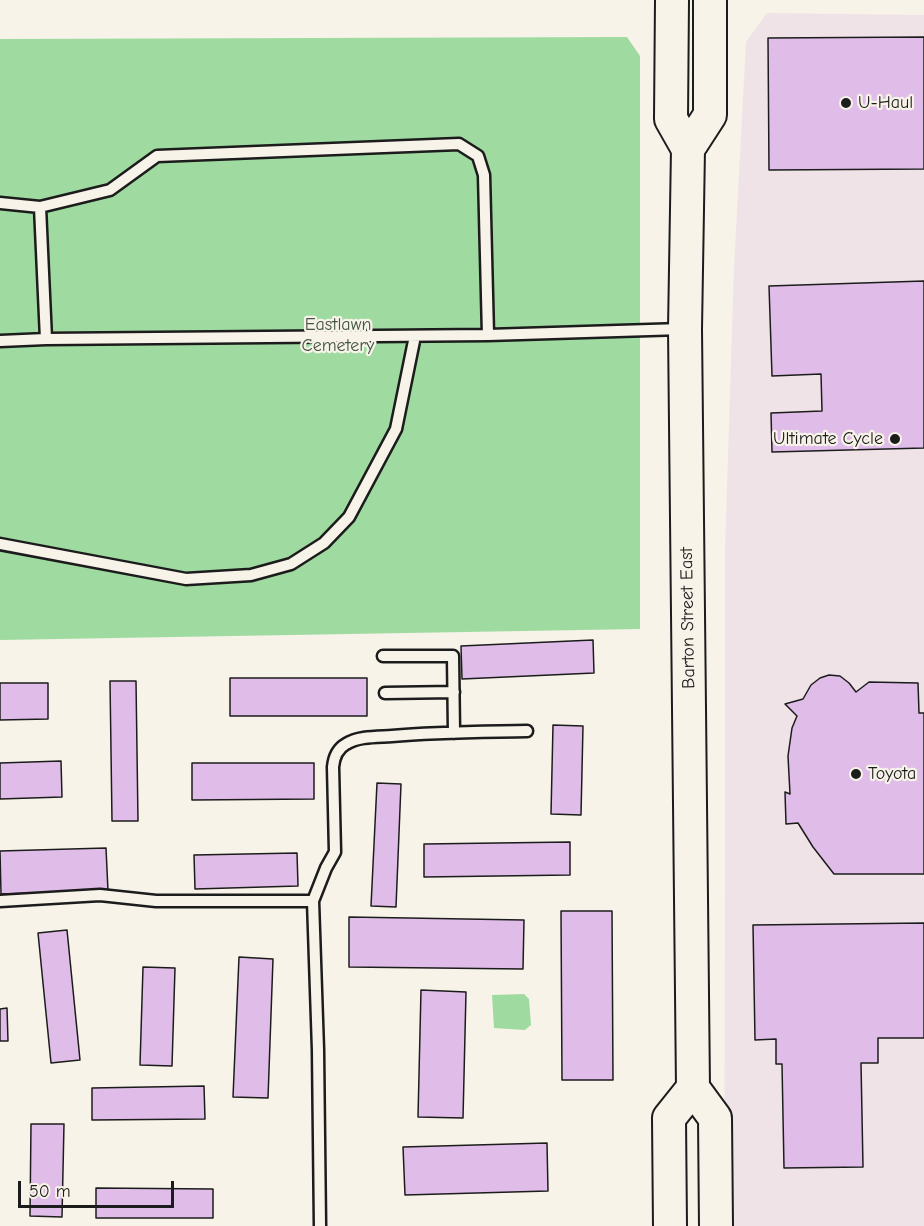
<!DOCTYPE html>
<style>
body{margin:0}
#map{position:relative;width:924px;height:1226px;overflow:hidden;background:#f7f3e8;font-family:"Comic Neue",sans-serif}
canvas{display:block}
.scale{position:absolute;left:18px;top:1181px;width:156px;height:27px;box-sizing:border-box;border:3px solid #1c1c1c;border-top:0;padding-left:8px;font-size:18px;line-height:21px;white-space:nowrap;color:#1c1c1c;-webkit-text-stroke:4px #f7f3e8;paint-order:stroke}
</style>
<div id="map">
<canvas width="924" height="1226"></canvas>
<div class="scale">50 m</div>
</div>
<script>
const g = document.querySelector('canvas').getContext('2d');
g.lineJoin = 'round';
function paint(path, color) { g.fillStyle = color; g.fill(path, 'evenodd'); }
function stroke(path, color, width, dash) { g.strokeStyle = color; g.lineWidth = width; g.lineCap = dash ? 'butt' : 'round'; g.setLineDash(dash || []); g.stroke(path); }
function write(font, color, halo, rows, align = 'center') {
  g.font = font + ' "Comic Neue",sans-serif'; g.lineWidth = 4.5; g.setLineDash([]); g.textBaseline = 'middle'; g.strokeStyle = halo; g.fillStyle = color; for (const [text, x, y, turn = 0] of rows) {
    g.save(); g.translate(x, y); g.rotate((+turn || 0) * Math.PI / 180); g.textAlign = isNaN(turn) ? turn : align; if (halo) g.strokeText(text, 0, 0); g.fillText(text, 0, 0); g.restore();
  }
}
paint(new Path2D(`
 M767 13 924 15V1226H724L725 892V550L734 267 746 42Z`), '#f0e3e8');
paint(new Path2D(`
 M627 37 640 56V629L0 640V39Z
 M524 994 529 999 531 1025 525 1030 494 1028 492 995Z`), '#9fdba1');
const building = new Path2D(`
 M924 37V169L769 170 768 38Z
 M924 281V448L772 452 771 413 822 411 821 374 772 376 769 286Z
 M593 640 594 673 462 679 461 646Z
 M829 675 840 676 849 683 856 692 869 682 918 683 919 713H924V874H834L813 847 798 823 786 824 785 792 790 794 788 756 792 728 797 716 785 704 803 699 811 685 820 678Z
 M230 678H367V716H230Z
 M110 681H136L138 821H112Z
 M0 683H48V719L0 720Z
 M553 725 583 726 581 815 551 814Z
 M61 761 62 797 0 799V763Z
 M192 763H314V799L192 800Z
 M377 783 401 784 396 907 371 906Z
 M570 842V875L424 877V844Z
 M106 848 108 891 1 894 0 851Z
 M297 853 298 886 195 889 194 855Z
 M561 911H612L613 1080H562Z
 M349 917 524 920 523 969 349 967Z
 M924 923V1038H878V1063H861L863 1167 784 1168 782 1064H776V1039L755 1040 753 925Z
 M67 930 80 1060 51 1063 38 933Z
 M239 957 273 959 268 1098 233 1097Z
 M143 967 175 968 172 1066 140 1065Z
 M421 990 466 992 463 1118 418 1117Z
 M7 1008 8 1041H0V1009Z
 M204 1086 205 1119 92 1120V1088Z
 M31 1124H64L62 1217 30 1216Z
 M547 1143 548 1191 405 1195 403 1147Z
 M96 1188 213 1189V1218H96Z`);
paint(building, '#e0bde9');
stroke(building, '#1c1c1c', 1.5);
const lane = new Path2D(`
 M0 203 40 207 110 190 157 156 459 144 478 156 484 175 488 335
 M40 207 46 339
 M0 341 46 339 488 335 682 329
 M0 544 186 579 251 575 291 564 324 543 349 517 396 429 415 336
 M383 656H453L454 733
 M385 693 454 692
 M0 901 100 895 156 901H313
 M320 1226 318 1050 313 901 326 868 335 852 333 767C334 757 337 749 346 744 359 736 377 737 392 736 437 732 482 732 527 731`);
const secondary = new Path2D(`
 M672 0 671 119 688 149 685 329 693 1088 715 1118 716 1226
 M688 149 710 115V0
 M670 1226 669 1118 693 1088`);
stroke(lane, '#1c1c1c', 15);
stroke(secondary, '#1c1c1c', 36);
stroke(lane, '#f7f3e8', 10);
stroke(secondary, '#f7f3e8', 32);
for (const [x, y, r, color] of [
 [846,103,6,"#1c1c1c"],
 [895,439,6,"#1c1c1c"],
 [856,774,6,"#1c1c1c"]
]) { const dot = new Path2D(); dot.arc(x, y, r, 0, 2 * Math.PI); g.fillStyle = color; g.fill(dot); stroke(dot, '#f7f3e8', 2); }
write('18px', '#1c1c1c', '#f7f3e8', [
 ["U-Haul",858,103],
 ["Ultimate Cycle",883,439,"right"],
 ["Toyota",868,774]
], 'left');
write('18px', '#435544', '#f7f3e8', [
 ["Eastlawn",338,325],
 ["Cemetery",338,346]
]);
write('18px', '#1c1c1c', '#f7f3e8', [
 ["Barton Street East",688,618,-91]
]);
</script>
